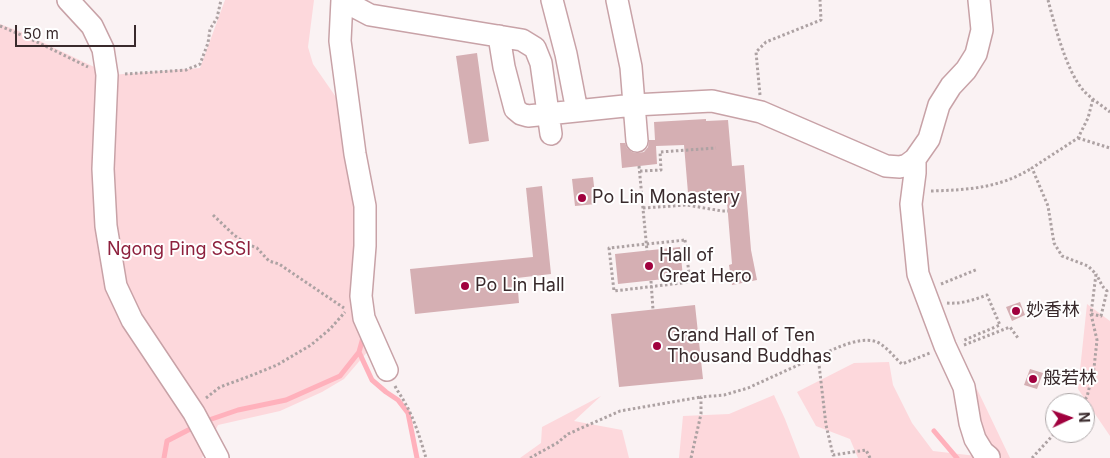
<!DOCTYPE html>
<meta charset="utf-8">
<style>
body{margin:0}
#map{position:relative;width:1110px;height:458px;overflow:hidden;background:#faf2f3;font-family:Inter,sans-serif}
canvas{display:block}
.north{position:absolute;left:1045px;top:393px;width:50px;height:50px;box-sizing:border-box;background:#fff;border:1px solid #b0aaab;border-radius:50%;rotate:87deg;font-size:14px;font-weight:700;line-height:20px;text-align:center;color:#392a2c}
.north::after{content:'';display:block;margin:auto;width:18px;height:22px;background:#a0013e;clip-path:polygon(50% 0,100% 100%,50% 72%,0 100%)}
.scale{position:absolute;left:15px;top:25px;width:121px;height:22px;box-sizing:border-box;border:2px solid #392a2c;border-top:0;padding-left:6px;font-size:15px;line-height:18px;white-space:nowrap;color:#392a2c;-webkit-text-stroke:4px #fff;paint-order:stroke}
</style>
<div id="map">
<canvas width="1110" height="458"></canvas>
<div class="north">N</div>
<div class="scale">50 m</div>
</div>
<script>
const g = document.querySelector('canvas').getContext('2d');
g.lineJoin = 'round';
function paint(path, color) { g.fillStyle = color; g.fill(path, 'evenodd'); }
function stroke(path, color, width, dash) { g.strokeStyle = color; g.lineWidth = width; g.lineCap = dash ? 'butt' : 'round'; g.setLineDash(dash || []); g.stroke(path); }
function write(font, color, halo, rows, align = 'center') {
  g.font = font + ' Inter,"Noto Sans TC",sans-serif'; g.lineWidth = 4; g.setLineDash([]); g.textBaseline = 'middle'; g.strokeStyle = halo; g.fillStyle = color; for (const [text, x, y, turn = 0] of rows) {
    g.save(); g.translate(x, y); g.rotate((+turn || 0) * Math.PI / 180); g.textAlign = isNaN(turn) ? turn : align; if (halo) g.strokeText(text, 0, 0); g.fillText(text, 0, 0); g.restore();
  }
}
paint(new Path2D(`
 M225 0H314L308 47 313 64 338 100 360 172 369 350 344 379 322 392 280 411 218 425 202 458H0V24L21 32 111 75 200 68Z
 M1087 304 1110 321V436L1078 389Z
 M889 362 893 385 912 423 933 451 994 458 971 404 977 389 1010 458H858L850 439 816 426 797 392 854 363Z
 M774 395 785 419 800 458H679L683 416 729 414Z
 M601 396 574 421 622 430 629 458H520L541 443 542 427Z`), '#fdd8dc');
stroke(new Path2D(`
 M359 352 372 380 386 392 398 400 408 413 417 458
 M203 422 238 410 286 400 340 376 359 352 364 334
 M934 431 957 458
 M164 458 167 441 196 426`), '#ffb1bc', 5);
paint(new Path2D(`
 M477 53 489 141 469 144 456 56Z
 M706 119V121L728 120 732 166 744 165 751 250 757 280 732 285 729 265 732 264 726 190 688 193 684 145 656 146 657 164 622 168 620 143H625L627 148 632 152 638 153 644 152 648 147 649 140H655L654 122Z
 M593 177 596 204 575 206 572 179Z
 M542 186 551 274 517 278 519 303 415 314 410 269 533 257 526 188Z
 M680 247 683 277 618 284 615 254Z
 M1020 302 1025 315 1012 321 1006 307Z
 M695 305 703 379 619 387 611 314Z
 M1030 369 1043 373 1037 389 1024 385Z`), '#d5afb3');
const minor = new Path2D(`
 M68 0 92 26 103 49 107 75 103 169 106 226 116 286 132 320 194 413 218 458
 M342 0 340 41 355 154 365 206V246L361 296 364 318 387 370
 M347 0 353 6 370 15 522 40 535 48 541 63 551 134
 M552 0 566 54 577 111
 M617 0 631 67 637 141
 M499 36 504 67 515 109 521 114 528 116 634 105 712 101 761 112 886 166 900 167 907 165 915 159 929 139 939 105 951 86 966 70 976 54 982 30 979 0
 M915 159V173L911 204 918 274 945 346 964 387 970 423 975 439 983 452 989 457`);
stroke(minor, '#c8a2a7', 24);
stroke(new Path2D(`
 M1048 0C1055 26 1066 70 1083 90 1090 98 1101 105 1110 112
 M0 26 35 41 88 67
 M125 74 186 70 200 64 208 43 210 29 217 18 221 0
 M760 95 756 52 766 42 821 20 820 0
 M1078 138 1110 148
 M639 166 647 251
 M640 171 661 170 660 152 716 148
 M931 191C968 190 1000 188 1032 168
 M643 208 687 205 722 211H728
 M213 215 234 235 245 243 257 248 269 261 279 264 344 308
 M685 240 690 282 614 291 609 248Z
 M651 281 653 310
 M941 284 978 269
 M947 303C961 304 974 300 987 295L1000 325 962 341
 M1091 314 1101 316 1107 291C1101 286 1100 280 1096 274
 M964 345 1010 327 1018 338
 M395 386C398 392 402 397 405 403 414 418 421 441 426 458
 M206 398 220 387 250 376 277 365 311 345 330 329 345 312
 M1082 403 1087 397 1094 368 1097 340 1091 314 1096 274 1088 266 1062 256 1054 243 1048 206 1032 168 1078 138 1088 118 1093 99
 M530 458 557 443 568 434 620 411 701 397
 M691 458 701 414V397L724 395 748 388 818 356
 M870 458 866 450 833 455 826 425 818 356C835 349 866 332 882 345 889 350 895 358 902 364L930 353
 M1032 458 1055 433`), '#ada2a3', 3, [2.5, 2.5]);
stroke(minor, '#fff', 21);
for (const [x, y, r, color] of [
 [582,198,5,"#a0013e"],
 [649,266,5,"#a0013e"],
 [465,286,5,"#a0013e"],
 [1016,311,5,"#a0013e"],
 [657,346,5,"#a0013e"],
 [1033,379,5,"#a0013e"]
]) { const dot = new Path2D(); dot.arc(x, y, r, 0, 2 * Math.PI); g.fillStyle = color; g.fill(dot); stroke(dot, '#fff', 2); }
write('18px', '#392a2c', '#fff', [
 ["Po Lin Monastery",592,198],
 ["Hall of",659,256],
 ["Great Hero",659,277],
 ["Po Lin Hall",475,286],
 ["妙香林",1026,311],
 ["Grand Hall of Ten",667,336],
 ["Thousand Buddhas",667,357],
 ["般若林",1043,379]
], 'left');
write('18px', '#8d203d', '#fff', [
 ["Ngong Ping SSSI",179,250]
]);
</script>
